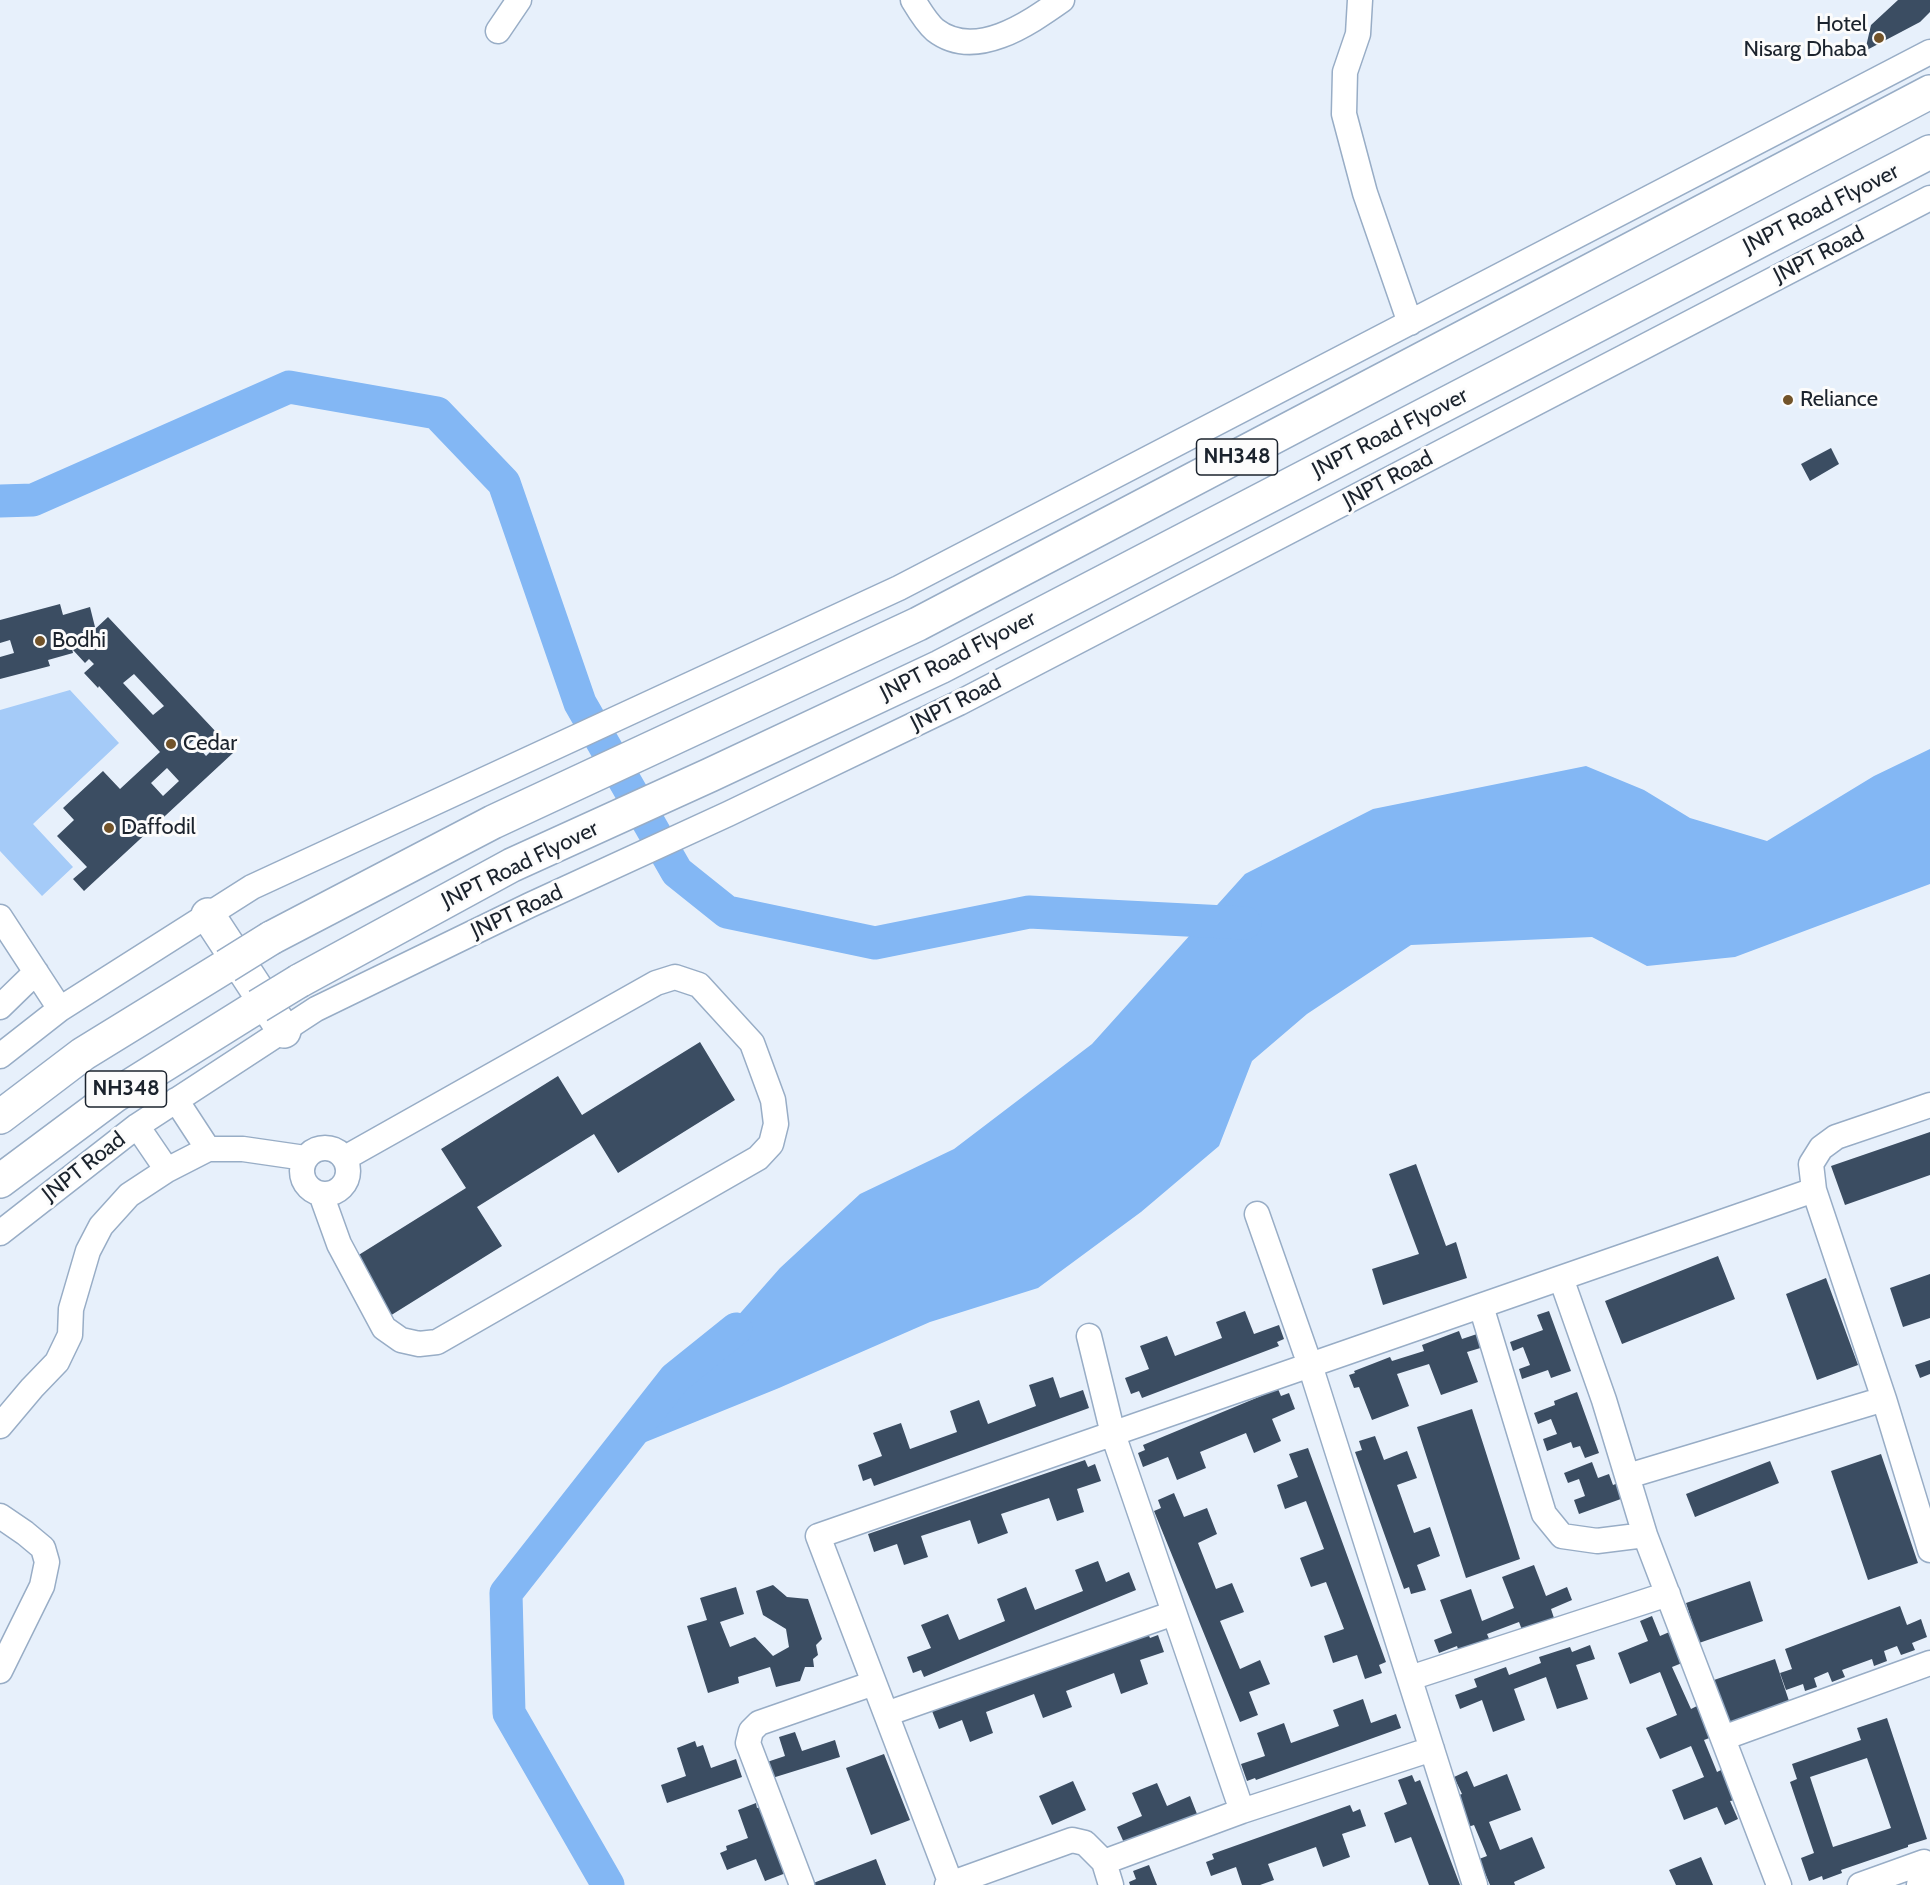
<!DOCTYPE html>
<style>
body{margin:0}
canvas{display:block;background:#e7f0fb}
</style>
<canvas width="1930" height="1885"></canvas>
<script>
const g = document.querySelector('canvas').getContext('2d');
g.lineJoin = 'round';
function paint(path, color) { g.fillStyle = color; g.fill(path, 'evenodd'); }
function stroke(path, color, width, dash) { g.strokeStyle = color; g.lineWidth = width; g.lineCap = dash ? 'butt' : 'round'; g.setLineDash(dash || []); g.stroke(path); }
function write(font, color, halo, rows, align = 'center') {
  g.font = font + ' Cabin,sans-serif'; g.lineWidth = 6; g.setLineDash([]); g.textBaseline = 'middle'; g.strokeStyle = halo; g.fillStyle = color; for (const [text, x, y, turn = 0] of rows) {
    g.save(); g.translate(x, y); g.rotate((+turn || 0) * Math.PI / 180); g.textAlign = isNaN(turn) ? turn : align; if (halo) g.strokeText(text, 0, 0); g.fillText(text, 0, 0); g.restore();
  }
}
paint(new Path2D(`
 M70 690 119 743 33 824 73 867 42 896 0 851V710Z`), '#a5cbf8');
paint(new Path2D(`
 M1930 749V884L1735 957 1647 966 1592 937 1411 945 1307 1014 1252 1061 1219 1146 1141 1212 1038 1288 930 1322 779 1388 616 1454 780 1268 860 1194 954 1149 1092 1044 1245 874 1373 809 1586 766 1644 790 1690 818 1767 841 1874 776Z`), '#83b7f4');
stroke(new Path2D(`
 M0 501 33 500 289 387 437 413 504 483 580 703 677 872 727 912 875 943 1029 912 1245 923
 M608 1885 509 1713 506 1593 675 1378 736 1329`), '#83b7f4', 33);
paint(new Path2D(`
 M1898 0H1930V12L1920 22 1865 51 1871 25Z
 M1831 448 1839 464 1810 481 1801 464Z
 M60 604 63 615 90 607 95 627 82 631 96 645 102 639 93 631 108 617 218 734 203 748 195 739 187 746 194 753 199 748 206 756 221 741 233 753 84 891 73 879 87 867 57 836 74 820 63 808 103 771 120 789 160 752 99 686 98 688 84 673 94 664 89 659 85 663 73 650 83 640 80 636 70 639 73 653 48 660 50 666 0 679V657L14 653 10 640 0 643V620ZM134 674 164 706 153 715 123 683ZM167 768 179 781 163 796 151 783Z
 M700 1042 735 1100 618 1173 594 1134 477 1207 502 1246 385 1319 349 1261 466 1188 441 1149 558 1076 582 1115Z
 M1930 1132V1175L1845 1205 1831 1166Z
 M1416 1164 1446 1246 1456 1242 1467 1278 1383 1305 1372 1269 1419 1254 1389 1174Z
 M1718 1256 1735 1299 1622 1344 1605 1301Z
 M1930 1274V1318L1903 1327 1890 1288Z
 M1826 1278 1858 1365 1817 1380 1786 1294Z
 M1245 1311 1254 1334 1279 1325 1284 1339 1277 1342 1279 1346 1142 1398 1139 1391 1131 1394 1125 1378 1149 1369 1140 1346 1167 1336 1175 1356 1222 1338 1216 1322Z
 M1549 1311 1571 1371 1551 1378 1548 1370 1522 1379 1519 1369 1530 1365 1523 1347 1513 1351 1510 1342 1543 1330 1537 1315Z
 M1459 1331 1462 1339 1483 1332 1487 1346 1467 1352 1478 1382 1441 1395 1429 1364 1397 1374 1409 1406 1372 1420 1359 1387 1354 1388 1349 1375 1355 1373 1354 1371 1390 1357 1392 1361 1424 1351 1422 1345Z
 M1930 1360V1374L1920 1378 1915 1365Z
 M1053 1377 1060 1398 1083 1390 1089 1408 874 1486 871 1478 863 1481 858 1465 882 1456 873 1433 901 1423 910 1449 957 1432 950 1411 979 1400 988 1424 1036 1406 1029 1385Z
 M1278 1389 1281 1396 1289 1393 1295 1409 1272 1419 1281 1441 1254 1453 1246 1433 1200 1452 1206 1468 1177 1480 1168 1457 1143 1467 1138 1453 1145 1450 1143 1445Z
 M1577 1392 1599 1453 1585 1458 1580 1446 1573 1448 1571 1442 1547 1451 1543 1439 1557 1434 1551 1419 1538 1424 1534 1413 1555 1405 1554 1401Z
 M1472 1409 1520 1559 1466 1578 1417 1427Z
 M1375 1436 1384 1460 1407 1451 1417 1478 1397 1485 1414 1533 1430 1527 1440 1556 1417 1565 1426 1590 1411 1594 1409 1587 1404 1589 1355 1452 1362 1450 1359 1441Z
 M1308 1448 1386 1662 1379 1665 1382 1673 1365 1679 1357 1655 1333 1663 1324 1636 1344 1629 1326 1582 1311 1587 1300 1558 1324 1549 1306 1501 1285 1509 1277 1485 1298 1477 1289 1454Z
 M1881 1454 1918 1563 1868 1580 1831 1471Z
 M1085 1460 1088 1467 1095 1464 1101 1481 1077 1489 1084 1512 1057 1521 1049 1498 1001 1514 1008 1533 978 1544 970 1520 921 1536 928 1557 904 1565 897 1544 874 1552 868 1534Z
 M1770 1461 1779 1483 1695 1517 1686 1494Z
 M1592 1462 1598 1478 1609 1474 1613 1485 1626 1480 1632 1495 1579 1514 1574 1500 1585 1496 1579 1479 1568 1483 1564 1473Z
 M1174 1493 1184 1517 1207 1508 1217 1534 1198 1543 1216 1589 1232 1583 1244 1612 1220 1621 1240 1669 1260 1660 1270 1684 1249 1692 1258 1715 1240 1722 1154 1511 1161 1508 1158 1500Z
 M1098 1561 1106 1582 1129 1572 1136 1590 924 1677 921 1670 913 1673 907 1657 931 1648 921 1625 948 1614 959 1640 1005 1621 997 1599 1026 1587 1035 1610 1083 1591 1075 1570Z
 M1534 1565 1546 1596 1567 1587 1572 1600 1551 1609 1554 1618 1522 1630 1519 1622 1487 1634 1490 1641 1459 1652 1457 1646 1439 1653 1434 1640 1452 1633 1440 1600 1471 1589 1482 1621 1514 1608 1502 1577Z
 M1750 1581 1763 1621 1699 1643 1686 1603Z
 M773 1585 787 1597 808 1599 822 1639 816 1645 818 1655 813 1659 814 1667H805L800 1681 776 1687 770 1667 738 1677 739 1683 708 1693 687 1626 707 1620 700 1598 736 1587 744 1614 720 1622 730 1647 755 1637 773 1656 789 1647 786 1629 763 1615 756 1591Z
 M1900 1606 1907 1625 1921 1619 1927 1637 1912 1643 1915 1650 1901 1655 1897 1646 1884 1651 1887 1661 1874 1666 1872 1659 1842 1670 1845 1677 1832 1682 1828 1672 1814 1678 1817 1687 1805 1691 1803 1684 1786 1690 1780 1673 1792 1669 1785 1649Z
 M1652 1616 1660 1636 1674 1630 1687 1661 1672 1667 1691 1709 1699 1705 1712 1737 1704 1740 1717 1772 1723 1769 1736 1800 1730 1801 1738 1819 1725 1825 1717 1807 1684 1820 1672 1790 1704 1777 1691 1746 1660 1759 1646 1728 1677 1715 1660 1672 1630 1684 1618 1653 1648 1641 1640 1621Z
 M1147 1631 1150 1638 1158 1635 1164 1652 1140 1660 1148 1684 1121 1694 1114 1673 1066 1691 1072 1707 1043 1718 1034 1694 986 1712 993 1733 970 1742 962 1720 939 1729 932 1711Z
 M1590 1645 1595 1659 1576 1665 1588 1699 1557 1709 1546 1677 1514 1689 1525 1720 1493 1732 1482 1700 1460 1709 1455 1695 1477 1687 1474 1679 1506 1667 1509 1675 1541 1663 1539 1657 1570 1647 1572 1652Z
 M1775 1659 1792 1710 1731 1731 1714 1680Z
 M1363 1699 1371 1723 1396 1714 1401 1728 1256 1780 1255 1778 1247 1781 1241 1764 1265 1756 1257 1733 1284 1723 1291 1743 1339 1726 1333 1710Z
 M1887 1718 1927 1839 1908 1845V1847L1841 1870 1842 1873 1823 1880 1822 1876 1809 1881 1801 1858 1814 1853 1790 1782 1797 1779 1792 1764 1861 1740 1857 1728ZM1867 1758 1891 1828 1833 1847 1810 1777Z
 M795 1732 802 1751 835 1740 840 1757 769 1779 764 1763 785 1756 779 1737Z
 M695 1741 697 1747 703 1745 711 1768 736 1759 742 1777 667 1803 661 1785 686 1776 677 1748Z
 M884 1754 910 1820 871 1835 846 1768Z
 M1467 1771 1474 1787 1507 1774 1521 1810 1489 1822 1500 1850 1532 1837 1545 1868 1514 1882 1515 1885H1490L1479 1859 1487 1856 1474 1825 1468 1827 1456 1796 1462 1794 1454 1777Z
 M1412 1775 1415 1782 1420 1780 1460 1885H1429L1411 1837 1395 1843 1384 1813 1407 1804 1398 1780Z
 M1073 1781 1086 1810 1052 1825 1039 1796Z
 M1157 1783 1167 1806 1190 1796 1197 1814 1125 1845 1117 1827 1142 1816 1132 1793Z
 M756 1803 757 1808 760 1807 786 1873 765 1881 756 1859 727 1870 720 1853 727 1850 726 1846 748 1838 738 1810Z
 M1350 1805 1353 1812 1360 1809 1366 1826 1342 1834 1350 1857 1323 1867 1316 1847 1268 1864 1274 1880 1260 1885H1242L1236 1867 1211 1876 1206 1862 1214 1859 1212 1854Z
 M1701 1857 1713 1885H1676L1669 1870Z
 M876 1859 886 1885H808Z
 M1149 1865 1157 1885H1130L1129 1882 1136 1879 1133 1871Z`), '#3b4d62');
const minor = new Path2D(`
 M913 0C919 10 926 22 935 30 975 61 1028 24 1062 0
 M1360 0 1358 34 1345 72 1344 114 1365 193 1410 323
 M498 31 519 0
 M0 917 60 1009
 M0 1007 36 972
 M0 1056 60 1009 252 887 899 588 1930 52
 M176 1100 208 1149
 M1930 1105 1836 1137 1821 1148 1811 1164 1814 1190 1884 1399 1930 1550
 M137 1126 167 1170
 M302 1171a23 23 0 1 1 46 0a23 23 0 1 1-46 0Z
 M321 1194 339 1244 384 1328 401 1340 419 1344 437 1342 758 1158 771 1144 776 1124 773 1100 752 1043 699 985 675 977 656 983 345 1158
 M1257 1214 1310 1365 1475 1885
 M0 1233 137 1126 316 1009 530 905 728 814 959 703 1930 198
 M1561 1278 1604 1400 1645 1535
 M1481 1306 1544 1514 1562 1536 1597 1541 1645 1535 1779 1885
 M1089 1336 1113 1434 1242 1811
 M0 1426 32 1388 57 1362 70 1335 71 1309 88 1251 101 1226 129 1195 167 1170 208 1149H243L305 1158
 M1628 1476 1884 1399
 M0 1516 25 1533 43 1548 47 1562 42 1586 0 1671
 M1410 1678 1668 1594
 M886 1714 1174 1613
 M1723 1738 1930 1663
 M1104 1862 1242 1811 1432 1749
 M951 1884 818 1536 1814 1190
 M802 1885 748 1743 751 1731 759 1723 874 1683
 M947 1885 1072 1840 1085 1843 1104 1862 1111 1885
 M1860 1885 1924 1862 1919 1885`);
const highway = new Path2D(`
 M208 915 284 1031
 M271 938 493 822 918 624 1930 92
 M299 981 512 865 710 775 940 667 1930 152
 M0 1117 83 1054 226 966
 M0 1181 114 1096 258 1006`);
stroke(minor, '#98adc6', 27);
stroke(highway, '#98adc6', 36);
stroke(minor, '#fff', 24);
stroke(highway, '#fff', 33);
const highwayBridge = new Path2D(`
 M226 966 271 938
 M258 1006 299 981`);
stroke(highwayBridge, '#98adc6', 36, []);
stroke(highwayBridge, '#fff', 33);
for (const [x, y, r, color] of [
 [1879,38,6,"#725329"],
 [1788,400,6,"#725329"],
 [40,641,6,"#725329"],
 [171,744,6,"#725329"],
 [109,828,6,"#725329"]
]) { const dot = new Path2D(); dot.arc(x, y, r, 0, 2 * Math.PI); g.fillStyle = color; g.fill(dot); stroke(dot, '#fcfcfc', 2); }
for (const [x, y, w] of [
 [1237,457,81],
 [126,1089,81]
]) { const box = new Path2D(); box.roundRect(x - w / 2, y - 18, w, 36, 4.5); g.fillStyle = '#fcfcfc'; g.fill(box); stroke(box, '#1b232d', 1.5); }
write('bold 21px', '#1b232d', null, [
 ["NH348",1237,457],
 ["NH348",126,1089]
]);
write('22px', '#1b232d', '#fcfcfc', [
 ["Hotel",1867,25,"right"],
 ["Nisarg Dhaba",1867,50,"right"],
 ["Reliance",1800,400],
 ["Bodhi",52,641],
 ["Cedar",183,744],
 ["Daffodil",121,828]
], 'left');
write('22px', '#1b232d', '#fcfcfc', [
 ["JNPT Road Flyover",1821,209,-27],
 ["JNPT Road",1819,255,-27],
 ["JNPT Road Flyover",1390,433,-27],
 ["JNPT Road",1388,480,-28],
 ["JNPT Road Flyover",958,656,-27],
 ["JNPT Road",956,703,-27],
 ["JNPT Road Flyover",520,865,-26],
 ["JNPT Road",517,912,-25],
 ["JNPT Road",84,1167,-38]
]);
</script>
